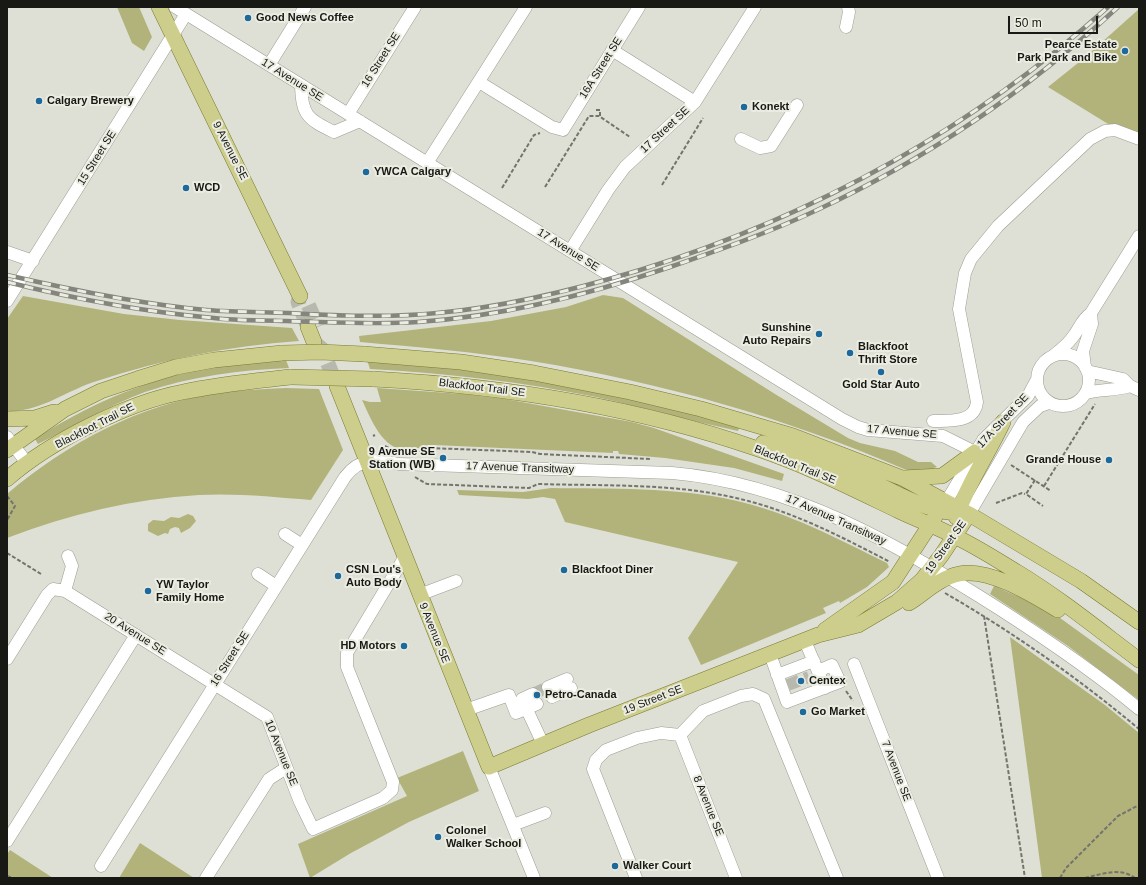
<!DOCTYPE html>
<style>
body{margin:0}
#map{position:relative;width:1146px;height:885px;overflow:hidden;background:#dfe0d5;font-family:Arial,sans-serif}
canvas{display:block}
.frame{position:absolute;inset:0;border:8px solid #181814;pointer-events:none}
.scale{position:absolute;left:1008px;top:16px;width:90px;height:18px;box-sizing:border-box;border:2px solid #181814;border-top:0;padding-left:5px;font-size:12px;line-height:14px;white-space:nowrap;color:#181814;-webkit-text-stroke:3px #ecede2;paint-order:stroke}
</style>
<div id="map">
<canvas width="1146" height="885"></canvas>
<div class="frame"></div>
<div class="scale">50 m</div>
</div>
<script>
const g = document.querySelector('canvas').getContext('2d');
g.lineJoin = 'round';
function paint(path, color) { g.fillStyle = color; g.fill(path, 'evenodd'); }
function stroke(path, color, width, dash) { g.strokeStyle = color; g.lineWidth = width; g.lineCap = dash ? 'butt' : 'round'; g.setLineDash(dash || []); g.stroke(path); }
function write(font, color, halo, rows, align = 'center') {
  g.font = font + ' Arial,sans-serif'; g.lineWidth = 4; g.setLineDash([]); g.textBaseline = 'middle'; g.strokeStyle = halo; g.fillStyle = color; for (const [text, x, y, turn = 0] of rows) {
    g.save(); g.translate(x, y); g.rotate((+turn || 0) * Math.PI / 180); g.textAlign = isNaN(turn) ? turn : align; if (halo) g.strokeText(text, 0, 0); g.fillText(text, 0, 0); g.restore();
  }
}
paint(new Path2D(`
 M117 7H139L152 37 144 51 132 43Z
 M1139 9V143L1048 87 1083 59Z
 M603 295 623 298 775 394 848 438 860 443 895 451 918 462H931L937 467 934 468 935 471 919 473 904 469C784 417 659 382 531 361 474 352 417 347 360 342L359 336 491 321 566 307Z
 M23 296 124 314 180 320 292 328 299 341C229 346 163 359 97 381 67 390 41 412 9 411L7 410V319Z
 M286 360 289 368C241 370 192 376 145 392 108 406 74 426 38 444L35 439C84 407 140 382 198 370 227 364 257 363 286 360Z
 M367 360 453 367 546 380 740 425 738 431C691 421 644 407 596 397 522 382 446 373 370 369Z
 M286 388 319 389 343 450 311 500C274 497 236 493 199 495 133 499 69 514 7 538V494C67 443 140 404 219 393 242 390 264 389 286 388Z
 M377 388 463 394 505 399 632 422 654 428 784 474 782 481 734 468 665 458 619 454 618 451H613V453L434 445C425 445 418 449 409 450 383 452 371 419 362 400L370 402H381Z
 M551 488C611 489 674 487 733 500 788 512 838 539 887 563L889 567 867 587 840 603 839 601 823 608 826 613 701 665 688 638 738 562 565 522 555 499 543 497 528 499 459 495 457 490 523 492Z
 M188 514 193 516 196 521 190 528 181 533 179 528 175 527 170 529 168 534 165 533 158 536 148 531V524L153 520 164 521 171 517 179 518Z
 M994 586 1049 610 1139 675V700L1068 646 990 594Z
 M1010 637 1105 705 1139 733V878H1042Z
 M463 751 479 791 409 822 351 853 310 878 298 844 407 796 397 778Z
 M140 843 194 878H119Z
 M10 850 53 878H7V854Z`), '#b2b37a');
stroke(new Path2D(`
 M788 685 809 677
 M533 694 548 687`), '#b7b8ae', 12, [12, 6]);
stroke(new Path2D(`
 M308 327 298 302 300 296 307 302 318 327
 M316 344 322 349 337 386`), '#b7b8ae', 15, [15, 8]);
const minor = new Path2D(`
 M175 7 842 419 858 427 868 430 943 436 975 452
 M846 27 849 12 848 7
 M612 50 695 102
 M269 65 305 7
 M479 82 552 127 563 130 639 7
 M301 85C302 115 307 119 334 132L360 121
 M348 114 415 7
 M741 139 760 148 771 146 797 105
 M427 163 526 7
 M570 251 608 190 625 167 695 102 755 7
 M7 252 33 261
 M7 301 186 14
 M1037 380a26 26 0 1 1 52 0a26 26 0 1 1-52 0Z
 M1053 356C1060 350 1067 345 1072 338 1080 329 1080 321 1091 313L1139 236
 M1085 367 1083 351 1092 324 1091 313
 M1087 371 1123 379 1130 386 1139 390
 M1086 393C1100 389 1116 391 1130 386
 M933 421C949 421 975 423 977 402L959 309 965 273 971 259 998 226 1090 139 1105 131 1115 130 1139 139
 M7 437 27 463
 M946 502 983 440 1028 396 1036 381
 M969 514 1023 422 1040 406 1049 403
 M285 534 302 545
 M258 574 276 586
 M65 591 72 566 68 556
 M419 595 456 581
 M805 641 825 688
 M770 654 787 702 840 682 832 665 818 671
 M7 659 47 595 53 589 65 591 267 717 300 802 313 829 383 798 392 790 393 782 347 667V653L404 558
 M854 664 938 878
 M777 675 814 661
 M548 687 567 679
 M533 694 522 699 543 744
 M552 697 571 688
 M466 710 509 695 516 713 537 704
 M680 735 703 711 741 696 753 694 764 699 837 878
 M680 735 736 878
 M489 767 534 878
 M513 825 545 813
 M7 841 136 635
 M101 866 345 477C360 457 376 459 399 464L672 473C792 483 901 546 1001 610 1049 641 1096 673 1139 709
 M206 878 269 779 286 768
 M636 878 593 769 596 760 606 750 637 738 661 733 680 735`);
const major = new Path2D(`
 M159 7 300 296
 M308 327 314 342
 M364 354 461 362 534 373 630 392 701 409 793 436 902 478 969 514 1081 581 1139 622
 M373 379C504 386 634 406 758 449 806 465 853 489 899 511 918 520 937 527 956 537 977 547 997 560 1017 572 1060 598 1099 630 1139 660
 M337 386 489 767 589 725 818 635 858 625 897 602 922 580 941 556 969 514
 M7 419 35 418 54 412
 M763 443C802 451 837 466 873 482 899 494 928 512 958 513
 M7 450 65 409 101 391 137 379 176 367 214 360 282 353
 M903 478 942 476 975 452
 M7 479C51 441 126 403 183 392 219 384 255 381 291 377
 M956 517C968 483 988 454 1003 422
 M909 603C925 593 939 578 959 574 988 567 1033 595 1058 610
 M825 630 893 582 935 517`);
stroke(minor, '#9b9c91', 13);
stroke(major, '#797a30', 16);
stroke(new Path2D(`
 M596 110H600V117
 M662 185 703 118
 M545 187 589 116H599L630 137
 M502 188 534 135 540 133
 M373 436 375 435
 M385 446 393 450
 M419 452 430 448 532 452 540 454 651 459
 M1011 465 1051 491
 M415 477 427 484 529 488 538 484C604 486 672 483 736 498 790 510 840 536 890 562
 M1035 480 1026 494 1043 506
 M1044 486 1095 404
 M7 496 15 506 7 520
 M996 503 1022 493 1025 494
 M7 553 41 574
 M945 593C1014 633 1078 678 1139 729
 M984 616 1025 878
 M846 691 853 701
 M7 876 13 878
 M1060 878 1066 868 1118 816 1139 805
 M1085 878C1102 874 1120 867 1135 878`), '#73746d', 2, [4, 2]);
stroke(minor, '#fff', 12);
stroke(major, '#cece8c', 15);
const rail = new Path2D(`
 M7 275C72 290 139 304 206 310 234 312 261 312 289 313 338 316 388 318 437 313 506 307 574 290 640 270 814 216 973 128 1108 7
 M7 282C75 299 144 312 214 318 238 321 262 320 286 321 330 322 374 325 418 322 505 316 588 295 670 267 719 250 768 233 815 211 927 159 1028 90 1118 7`);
stroke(rail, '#85857d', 4.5);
stroke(rail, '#ecede2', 3, [9]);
const majorBridge = new Path2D(`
 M282 353 320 352 364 354
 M291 377 373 379`);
stroke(majorBridge, '#797a30', 16, []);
stroke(majorBridge, '#cece8c', 15);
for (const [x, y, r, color] of [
 [248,18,4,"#1d699c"],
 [1125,51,4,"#1d699c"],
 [39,101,4,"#1d699c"],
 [744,107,4,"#1d699c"],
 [366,172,4,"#1d699c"],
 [186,188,4,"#1d699c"],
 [819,334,4,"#1d699c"],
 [850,353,4,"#1d699c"],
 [881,372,4,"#1d699c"],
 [443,458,4,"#1d699c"],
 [1109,460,4,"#1d699c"],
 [564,570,4,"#1d699c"],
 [338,576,4,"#1d699c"],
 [148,591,4,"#1d699c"],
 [404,646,4,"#1d699c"],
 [801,681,4,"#1d699c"],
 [537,695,4,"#1d699c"],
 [803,712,4,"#1d699c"],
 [438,837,4,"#1d699c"],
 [615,866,4,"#1d699c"]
]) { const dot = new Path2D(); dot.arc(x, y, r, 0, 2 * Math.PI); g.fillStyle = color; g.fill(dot); stroke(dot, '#ecede2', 1.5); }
write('bold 11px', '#181814', '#ecede2', [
 ["Good News Coffee",256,18],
 ["Pearce Estate",1117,45,"right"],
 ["Park Park and Bike",1117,58,"right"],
 ["Calgary Brewery",47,101],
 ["Konekt",752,107],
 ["YWCA Calgary",374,172],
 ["WCD",194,188],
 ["Sunshine",811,328,"right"],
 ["Auto Repairs",811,341,"right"],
 ["Blackfoot",858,347],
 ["Thrift Store",858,360],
 ["Gold Star Auto",881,385,"center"],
 ["9 Avenue SE",435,452,"right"],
 ["Station (WB)",435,465,"right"],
 ["Grande House",1101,460,"right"],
 ["CSN Lou's",346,570],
 ["Auto Body",346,583],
 ["Blackfoot Diner",572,570],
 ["YW Taylor",156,585],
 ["Family Home",156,598],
 ["HD Motors",396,646,"right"],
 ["Centex",809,681],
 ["Petro-Canada",545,695],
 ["Go Market",811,712],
 ["Colonel",446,831],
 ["Walker School",446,844],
 ["Walker Court",623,866]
], 'left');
write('11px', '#181814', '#ecede2', [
 ["16 Street SE",381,60,-58],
 ["16A Street SE",601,68,-58],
 ["17 Avenue SE",292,80,32],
 ["17 Street SE",665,130,-43],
 ["9 Avenue SE",230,151,63],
 ["15 Street SE",97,158,-58],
 ["17 Avenue SE",568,250,32],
 ["Blackfoot Trail SE",482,388,7],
 ["17A Street SE",1003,421,-47],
 ["Blackfoot Trail SE",95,426,-27],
 ["17 Avenue SE",902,432,5],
 ["Blackfoot Trail SE",795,465,22],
 ["17 Avenue Transitway",520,468,2],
 ["17 Avenue Transitway",836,520,24],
 ["19 Street SE",946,547,-55],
 ["9 Avenue SE",434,633,68],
 ["20 Avenue SE",135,634,32],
 ["16 Street SE",230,659,-58],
 ["19 Street SE",653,700,-21],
 ["10 Avenue SE",281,753,68],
 ["7 Avenue SE",896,771,69],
 ["8 Avenue SE",708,806,68]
]);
</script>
